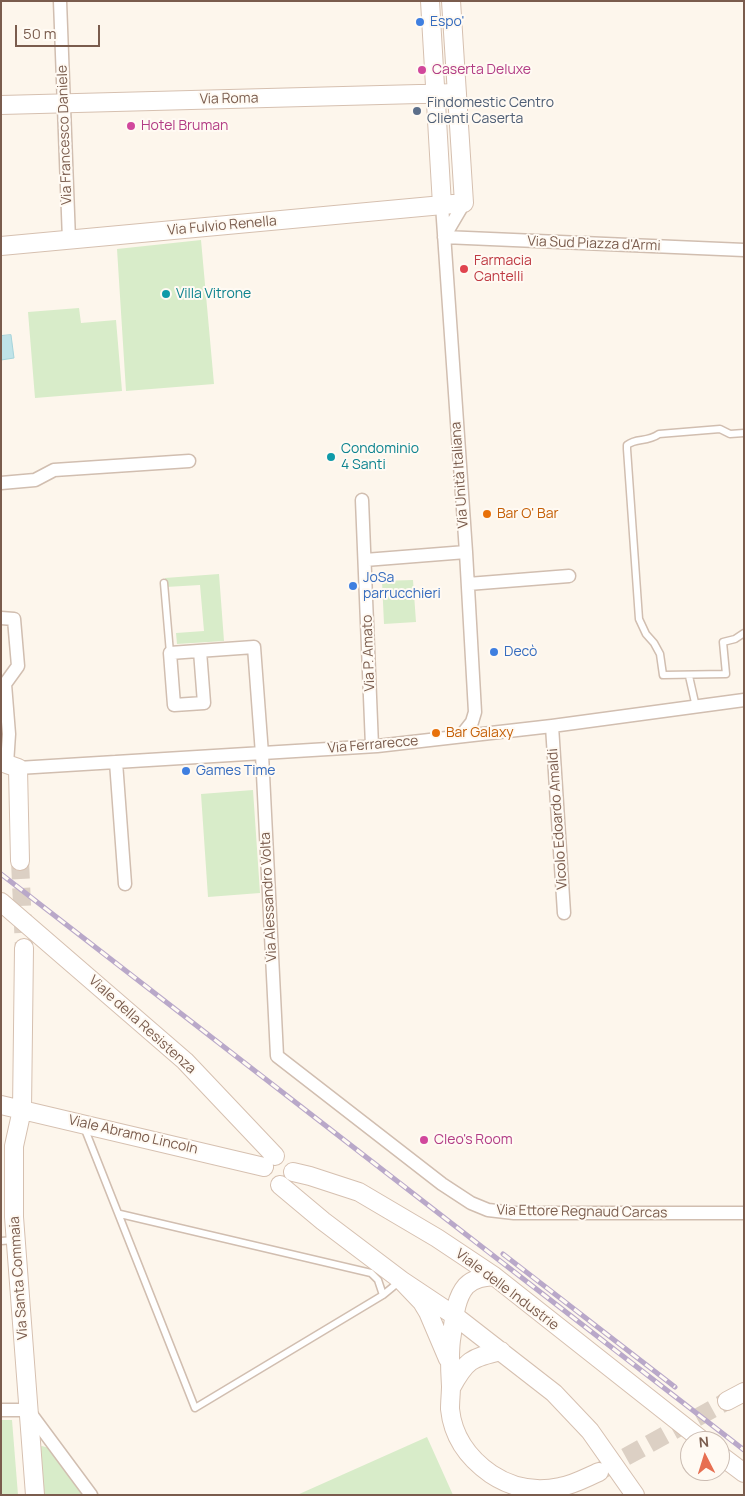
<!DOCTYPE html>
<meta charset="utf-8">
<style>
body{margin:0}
#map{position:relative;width:745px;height:1496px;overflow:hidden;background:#fdf6ec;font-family:Manrope,sans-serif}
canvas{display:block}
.frame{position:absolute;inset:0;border:2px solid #7a5c4d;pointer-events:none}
.north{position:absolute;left:680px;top:1431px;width:50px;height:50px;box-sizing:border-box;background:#fffaf3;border:1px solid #cabbb1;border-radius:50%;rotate:355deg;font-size:14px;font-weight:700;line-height:20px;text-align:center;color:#7a5c4d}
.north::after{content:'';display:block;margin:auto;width:18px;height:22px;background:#e76f51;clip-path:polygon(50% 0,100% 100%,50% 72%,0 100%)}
.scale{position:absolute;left:15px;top:25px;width:85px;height:22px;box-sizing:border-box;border:2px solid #7a5c4d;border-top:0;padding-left:6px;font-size:15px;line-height:18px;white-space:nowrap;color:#7a5c4d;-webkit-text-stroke:4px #fffaf3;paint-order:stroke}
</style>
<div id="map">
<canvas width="745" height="1496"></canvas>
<div class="frame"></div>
<div class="north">N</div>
<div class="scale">50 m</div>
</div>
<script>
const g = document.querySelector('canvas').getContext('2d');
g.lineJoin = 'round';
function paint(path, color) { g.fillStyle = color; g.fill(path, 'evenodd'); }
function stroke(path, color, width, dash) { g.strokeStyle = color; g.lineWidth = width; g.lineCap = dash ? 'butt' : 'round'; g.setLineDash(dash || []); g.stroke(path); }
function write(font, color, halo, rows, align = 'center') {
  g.font = font + ' Manrope,sans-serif'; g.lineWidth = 4; g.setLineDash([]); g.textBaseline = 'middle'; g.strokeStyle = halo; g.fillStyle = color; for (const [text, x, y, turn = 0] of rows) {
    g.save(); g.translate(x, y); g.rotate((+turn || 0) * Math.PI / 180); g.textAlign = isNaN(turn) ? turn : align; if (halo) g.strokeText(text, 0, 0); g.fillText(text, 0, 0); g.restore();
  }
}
paint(new Path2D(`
 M201 240 214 384 126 391 117 249Z
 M79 308 81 323 116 320 122 391 35 398 28 312Z
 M219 574 224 641 177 644 176 633 204 631 200 585 166 587 165 578Z
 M413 580 416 622 384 624 382 581Z
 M253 790 260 893 208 897 201 794Z
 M1 1420H12L18 1495H1Z
 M427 1437 453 1495H297Z
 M42 1446 49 1448 84 1495H42L39 1447Z`), '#d8ecc9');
const water = new Path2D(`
 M11 335 14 358 1 360V336Z`);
paint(water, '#bfe3e8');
stroke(water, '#a5d3da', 1);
stroke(new Path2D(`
 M20 861 24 948
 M602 1470 727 1401`), '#dcd0c4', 18, [18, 9]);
const lane = new Path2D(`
 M744 433 730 434 720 429 659 434C646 443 637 437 627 445V449L639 619 646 634 654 643 660 654 663 675 726 674 723 642 735 639 744 633
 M164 583 170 653
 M689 676 696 707
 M84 1127 195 1408 383 1295 400 1281
 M120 1214 371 1273 378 1280 383 1295
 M1 1241 15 1240`);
const street = new Path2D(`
 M60 1 69 240
 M442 205 466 552 475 712 472 722 461 736
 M444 237 744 250
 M444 237 464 203
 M1 483 35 480 54 470 189 461
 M362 500 372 746
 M365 560 466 552
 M468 584 569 576
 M1 618 14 619 18 666 5 684 9 734 7 764
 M200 651 204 703 174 705 170 653 254 647 262 754 277 1056 442 1184 471 1203 488 1210 514 1213H744
 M552 726 564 913
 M116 762 125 884
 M18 768 377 746 552 726 744 700
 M1 1410H28L91 1495`);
const secondary = new Path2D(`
 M430 1 442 205
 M1 105 457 93
 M1 246 464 203 451 1
 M1 762 18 768 20 861
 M1 902 185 1061 275 1156
 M24 948 22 1110 14 1146V1217L35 1495
 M1 1105 264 1167
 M293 1172 310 1176 359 1192 437 1238 494 1276 703 1441
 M280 1185 323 1221 401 1280 422 1302 428 1312 448 1359
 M494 1276C484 1277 474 1278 466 1286 454 1300 454 1323 451 1340 449 1356 450 1370 451 1386 451 1393 450 1401 450 1409 453 1438 468 1458 491 1474 512 1488 536 1492 560 1487 573 1485 587 1477 599 1472
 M401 1280 455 1316 554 1393 590 1431 635 1495
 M451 1388C466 1360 471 1358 501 1351
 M727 1401 744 1392
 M720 1455 744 1473`);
stroke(lane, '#d1beb0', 9);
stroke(street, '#d1beb0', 15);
stroke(secondary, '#d6c0b0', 20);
stroke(lane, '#fff', 6);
stroke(street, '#fff', 12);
stroke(secondary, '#fff', 18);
const rail = new Path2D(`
 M1 874 744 1450
 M503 1254 675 1387`);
stroke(rail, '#b9a8c9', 5);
stroke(rail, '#fffaf3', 3, [9]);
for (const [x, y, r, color] of [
 [420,22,5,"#3f7fe0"],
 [422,70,5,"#d1479c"],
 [417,111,5,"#5c6f8a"],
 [131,126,5,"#d1479c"],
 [464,269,5,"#e0444e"],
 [166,294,5,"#0f9aa8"],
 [331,457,5,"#0f9aa8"],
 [487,514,5,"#e8710a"],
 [353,586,5,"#3f7fe0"],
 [494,652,5,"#3f7fe0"],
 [436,733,5,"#e8710a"],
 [186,771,5,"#3f7fe0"],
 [424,1140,5,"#d1479c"]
]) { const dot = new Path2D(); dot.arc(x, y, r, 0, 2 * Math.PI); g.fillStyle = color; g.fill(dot); stroke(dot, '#fffaf3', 2); }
write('14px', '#366cbe', '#fffaf3', [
 ["Espo'",430,22],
 ["JoSa",363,578],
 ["parrucchieri",363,594],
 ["Decò",504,652],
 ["Games Time",196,771]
], 'left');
write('14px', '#b23c85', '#fffaf3', [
 ["Caserta Deluxe",432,70],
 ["Hotel Bruman",141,126],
 ["Cleo's Room",434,1140]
], 'left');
write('14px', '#7a5c4d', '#fffaf3', [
 ["Via Roma",229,99,-1],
 ["Via Francesco Daniele",65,135,-92],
 ["Via Fulvio Renella",222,226,-5],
 ["Via Sud Piazza d'Armi",594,244,2],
 ["Via Unità Italiana",460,475,-94],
 ["Via P. Amato",369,653,-92],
 ["Via Ferrarecce",373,745,-5],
 ["Vicolo Edoardo Amaldi",558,819,-94],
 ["Via Alessandro Volta",269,897,-93],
 ["Viale della Resistenza",142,1025,42],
 ["Viale Abramo Lincoln",133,1135,13],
 ["Via Ettore Regnaud Carcas",582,1212,1],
 ["Via Santa Commaia",19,1278,-94],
 ["Viale delle Industrie",507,1290,37]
]);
write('14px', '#4e5e75', '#fffaf3', [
 ["Findomestic Centro",427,103],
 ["Clienti Caserta",427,119]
], 'left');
write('14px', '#be3a42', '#fffaf3', [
 ["Farmacia",474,261],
 ["Cantelli",474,277]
], 'left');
write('14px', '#0d838f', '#fffaf3', [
 ["Villa Vitrone",176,294],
 ["Condominio",341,449],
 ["4 Santi",341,465]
], 'left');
write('14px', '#c56008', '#fffaf3', [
 ["Bar O' Bar",497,514],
 ["Bar Galaxy",446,733]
], 'left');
</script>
